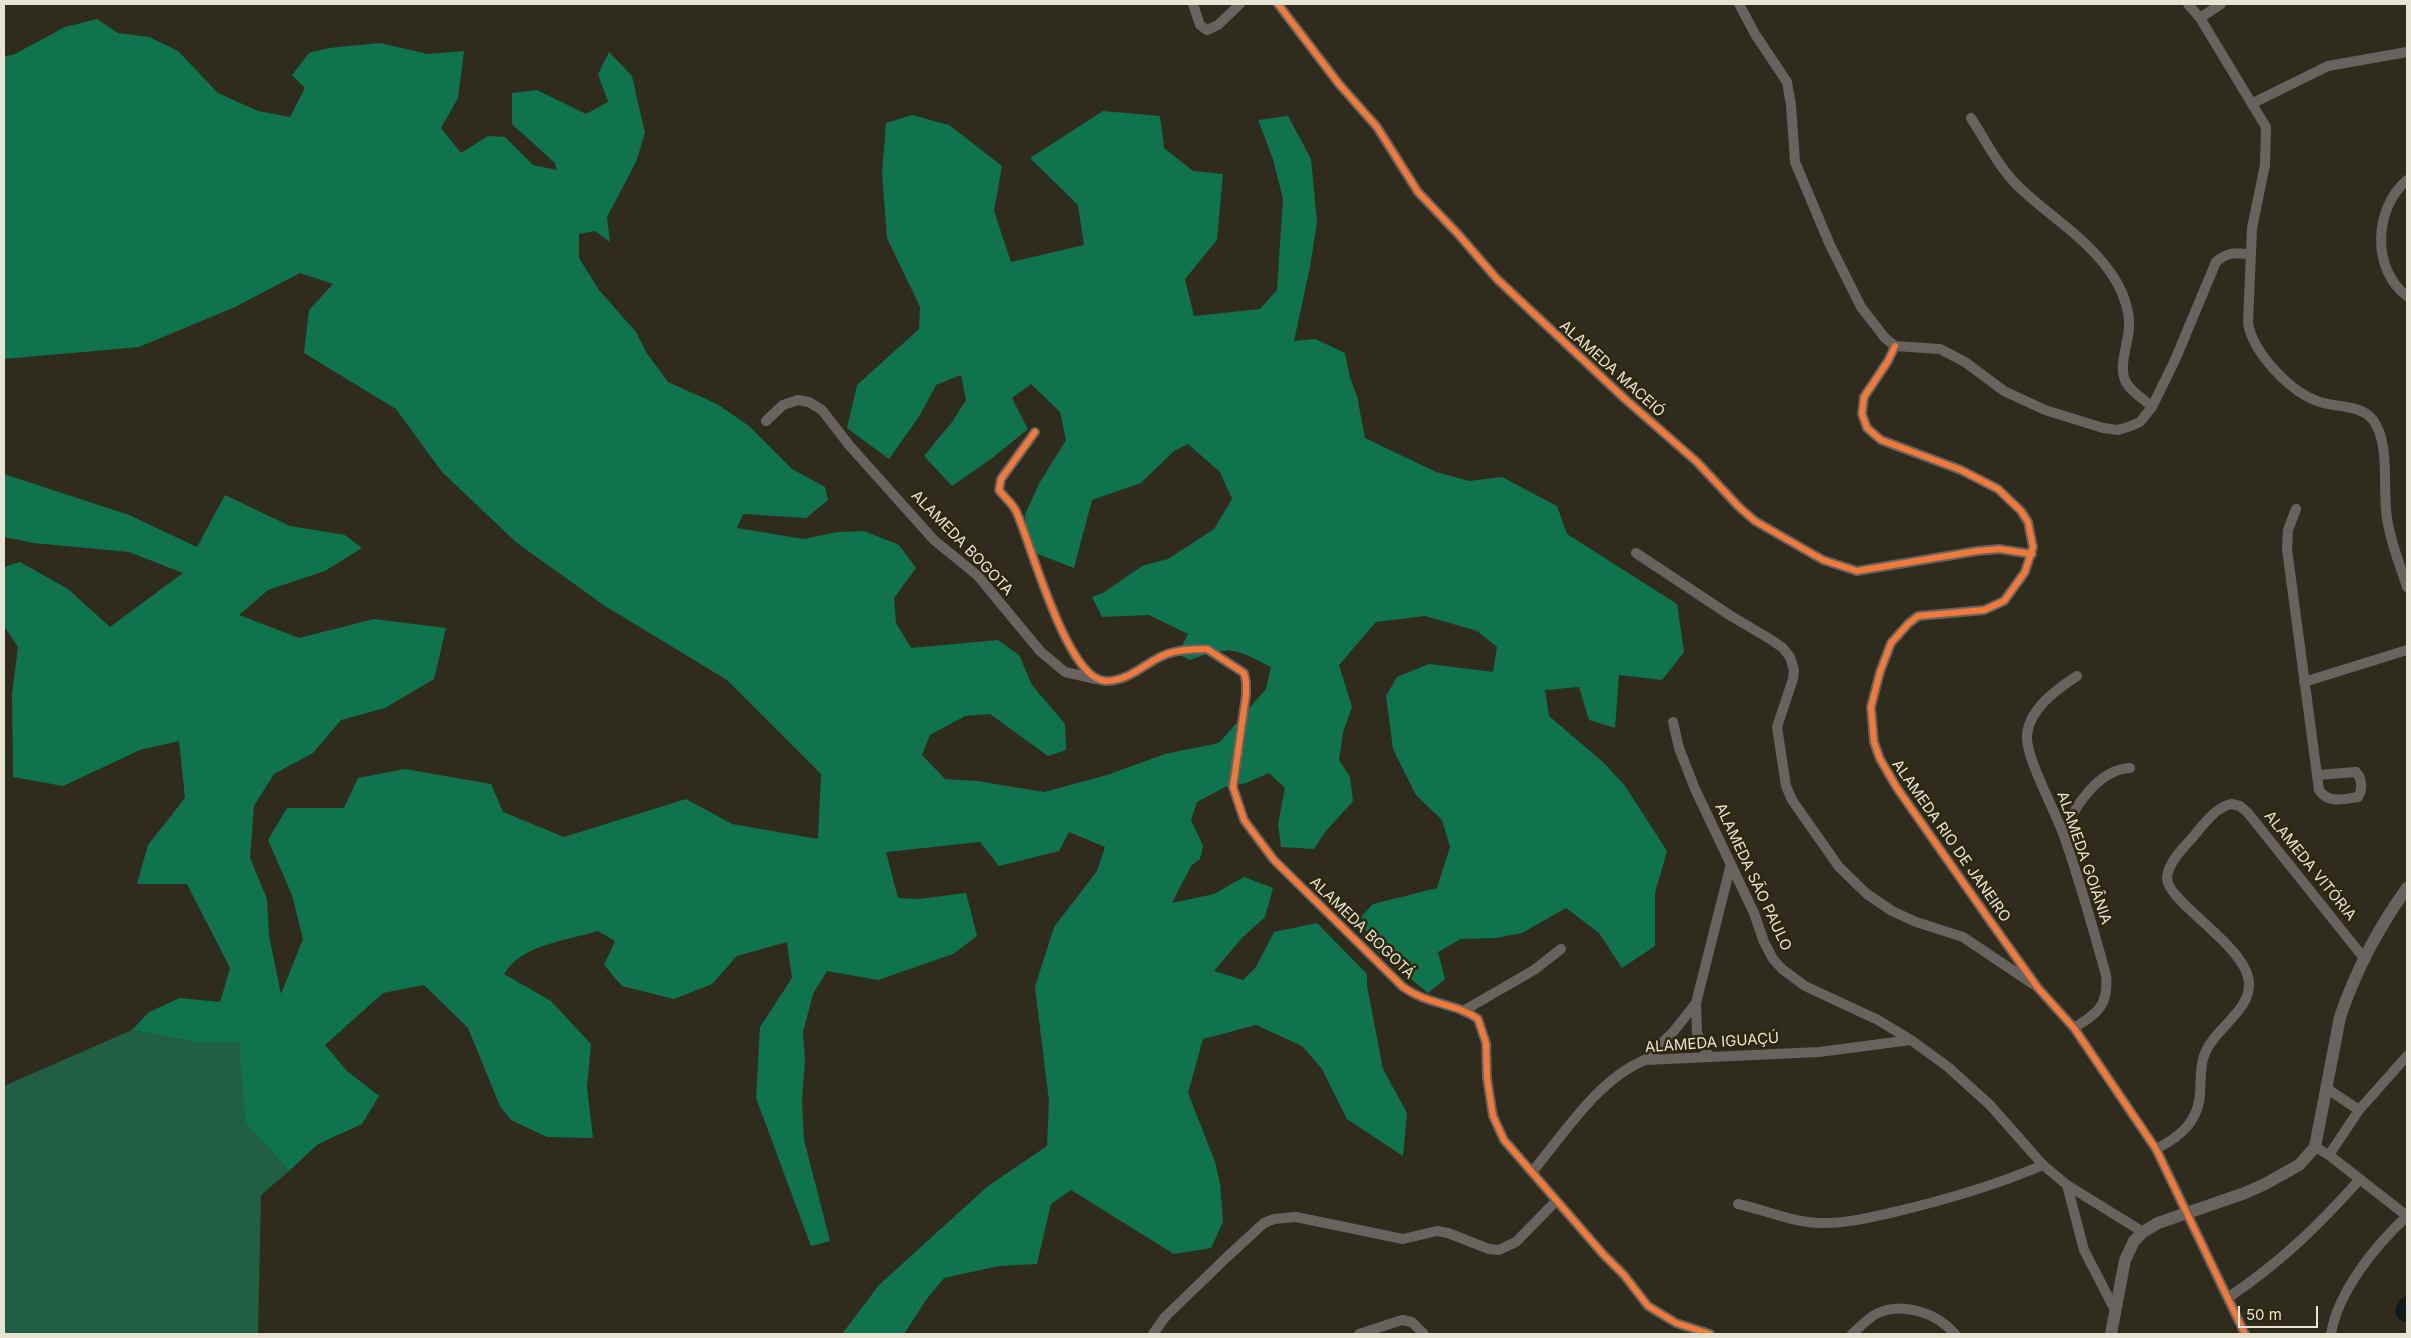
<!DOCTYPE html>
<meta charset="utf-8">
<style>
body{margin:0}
#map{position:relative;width:2411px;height:1338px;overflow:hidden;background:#2f2c1e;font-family:Inter,sans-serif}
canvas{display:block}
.frame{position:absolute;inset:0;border:5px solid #e7e4d4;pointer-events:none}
.scale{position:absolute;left:2238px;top:1306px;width:80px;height:22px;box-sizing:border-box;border:2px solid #e7e4d4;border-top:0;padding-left:6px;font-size:15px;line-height:18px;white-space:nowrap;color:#e7e4d4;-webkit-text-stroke:4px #2d270c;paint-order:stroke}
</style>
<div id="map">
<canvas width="2411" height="1338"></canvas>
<div class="frame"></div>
<div class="scale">50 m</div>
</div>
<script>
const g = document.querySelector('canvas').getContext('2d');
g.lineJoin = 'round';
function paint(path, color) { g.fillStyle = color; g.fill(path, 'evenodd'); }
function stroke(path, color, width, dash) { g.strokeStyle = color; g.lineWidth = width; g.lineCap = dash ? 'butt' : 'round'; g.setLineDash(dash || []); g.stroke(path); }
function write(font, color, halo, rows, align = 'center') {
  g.font = font + ' Inter,sans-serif'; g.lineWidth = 5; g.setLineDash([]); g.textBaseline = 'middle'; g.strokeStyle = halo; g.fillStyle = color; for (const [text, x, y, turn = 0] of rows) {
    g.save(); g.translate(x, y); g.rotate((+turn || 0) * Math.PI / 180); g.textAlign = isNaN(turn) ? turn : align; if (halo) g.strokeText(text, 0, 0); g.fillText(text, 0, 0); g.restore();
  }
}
paint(new Path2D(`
 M132 1030 196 1042H240L245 1122 289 1171 261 1195 258 1334H4V1086Z`), '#215f44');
paint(new Path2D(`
 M97 19 118 33 149 37 178 51 218 93 258 111 290 117 305 88 292 75 309 53 329 48 380 43 428 54 464 51 458 98 441 128 461 153 488 136 505 137 533 165 557 170 555 163 512 124V93L537 90 586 114 608 102 598 74 609 52 632 76 645 133 636 162 607 217 610 242 595 231 579 234V258L599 290 636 332 646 352 668 382 717 404 749 426 792 469 825 487 828 500 806 518 743 514 737 528 803 539 838 532 864 531 899 545 916 568 894 598 896 623 911 648 998 640 1019 655 1032 685 1065 724 1066 750 1048 756 990 714 965 716 930 735 922 755 945 779 977 781 1044 792 1107 775 1165 754 1219 743 1266 689 1271 667C1234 648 1229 645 1190 660L1178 654 1188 634 1149 615 1102 617 1092 597 1103 593 1142 566 1168 559 1214 529 1232 499 1220 472 1188 444 1174 451 1141 483 1092 500 1074 568 1027 550 1025 514 1040 482 1066 440 1060 412 1031 384 1012 398 1028 429 991 459 952 486 924 456 952 422 966 400 961 375 936 385 920 415 889 459 847 428 857 385 919 329 920 307 887 238 882 173 886 123 912 115 949 125 1002 166 994 211 1011 262 1084 245 1078 205 1030 158 1103 111 1160 116 1164 148 1193 171 1223 174 1217 240 1185 279 1194 316 1260 309 1277 290 1283 199 1273 159 1258 120 1288 116 1311 159 1317 222 1310 267 1294 341 1315 339 1345 353 1350 378 1357 396 1365 438 1436 472 1469 481 1502 477 1557 506 1567 534 1677 604 1684 652 1662 680 1619 675 1615 728 1589 720 1579 687 1545 690 1549 716 1604 763 1625 786 1667 851 1655 893V946L1622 968 1599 933 1566 908 1522 933 1495 938 1461 939 1438 952 1445 979 1428 993 1372 947 1361 917 1373 904 1437 888 1450 847 1442 820 1416 795 1393 749 1386 696 1397 677 1429 664 1493 672 1497 647 1477 631 1425 616 1376 622 1339 665 1352 707 1343 732 1339 760 1350 777 1353 801 1325 832 1314 849 1281 847 1278 824 1285 788 1269 773 1246 783 1225 787 1197 802 1191 820 1203 846 1200 859 1191 866 1172 903 1214 894 1244 877 1273 888 1265 917 1242 938 1214 971 1243 980 1256 967 1274 932 1317 923 1367 974V986L1383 1069 1407 1113 1403 1156 1347 1119 1322 1069 1302 1046 1256 1025 1203 1039 1188 1093 1215 1162 1220 1183 1223 1222 1211 1248 1174 1254 1071 1190 1051 1204 1037 1264 999 1266 944 1278 926 1300 904 1334H842L879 1285 988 1186 1047 1146 1049 1101 1035 987 1054 927 1097 871 1105 847 1069 832 1059 851 999 866 980 842 886 852 898 898 919 899 966 893 977 936 953 954 878 980 827 971 813 994 803 1032 805 1060 802 1100 804 1140 830 1241 811 1246 756 1098 760 1027 792 978 787 942 737 956 712 984 674 999 622 986 604 965 615 941 598 931C566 941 522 944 504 974L551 1001 591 1044 587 1087 593 1138 547 1137 511 1120 500 1106 468 1028 424 985 383 993 325 1045 347 1071 379 1096 362 1124 318 1144 289 1171 245 1122 239 1042H196L132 1030 149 1012 180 998 220 1002 230 968 187 884H137L148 845 185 798 179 741 140 750 63 786 13 777 12 694 18 647 4 626V567L20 562 68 589 110 627 183 573 129 552 34 543 4 537V474L129 515 197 547 225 495 290 526 345 535 362 548 325 571 268 590 239 615 299 638 374 619 446 628 434 679 385 708 341 720 313 753 274 774 254 806 250 858 267 899 269 936 281 994 303 939 292 895 268 840 287 808H344L358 778 405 769 491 784 503 812 564 837 686 799 732 824 818 839 821 774 727 680 605 606 517 543 442 472 396 409 304 353 309 310 333 284 300 273 235 307 139 347 4 359V56L13 55 65 27Z`), '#0f734e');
stroke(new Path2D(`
 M2407 1306 2405 1311 2407 1313`), '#0e1d1c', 19);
stroke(new Path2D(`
 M1193 4 1200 25 1207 30 1218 25 1240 4
 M1278 4 1339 84 1377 127 1418 192 1458 234 1497 279 1625 399 1697 462 1739 507 1755 521 1823 560 1857 571 1977 551 1999 549 2032 554
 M1739 4 1755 34 1787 82 1791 105 1795 162 1830 245 1861 307 1885 338 1895 346
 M2188 4 2200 18 2266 127 2265 165 2252 228 2248 323C2253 353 2291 393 2320 402 2337 408 2360 404 2373 420 2391 444 2382 490 2387 518 2390 541 2400 565 2407 587
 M2200 18 2221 4
 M2253 103 2328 66 2407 52
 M1971 118C1986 141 2000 170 2021 189 2053 219 2093 242 2116 281 2124 294 2130 313 2129 328 2128 345 2117 369 2127 384 2133 393 2145 400 2152 407
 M2407 180C2374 208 2371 269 2407 296
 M1895 346 1888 361 1864 397 1862 414 1867 428 1881 440 1961 470 1998 489 2021 511 2028 522 2033 547 2025 572 2004 601 1984 610 1918 616 1908 624 1891 643 1880 672 1871 707 1874 742 1880 759 1897 788 1993 925 2038 988 2074 1028 2156 1149 2245 1334
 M1895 346 1940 349 1965 362 2004 391 2045 410 2103 428 2118 430 2131 426 2140 422 2152 407 2175 360 2216 262C2227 252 2236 252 2251 255
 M766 421 783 405 798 400 809 402 822 410 849 445 934 540 978 576 1040 651 1065 672 1096 679
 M1035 432 1001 479 999 490C1004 497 1012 503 1016 511 1031 543 1067 681 1106 681 1128 681 1143 665 1162 656 1174 650 1193 649 1207 649L1244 673 1246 682V695L1233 787 1244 820 1274 860 1403 987C1428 1005 1456 1003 1478 1019L1486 1043 1487 1078 1493 1116 1504 1140 1603 1254 1624 1275 1648 1306 1676 1323 1710 1334
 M2296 509 2288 530 2287 549 2319 790C2328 804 2344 799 2358 797 2363 789 2362 778 2356 772L2317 775
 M1636 553 1731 616 1770 639 1783 648 1790 657 1794 670 1793 679 1777 727 1786 786 1792 800 1839 867 1867 894 1892 911 1916 922 1963 937 2033 984
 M2304 682 2407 650
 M1673 722 1679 748 1695 789 1754 913 1764 942 1773 959 1782 969 1805 986 1878 1020 1911 1040 1948 1067 1990 1105 2043 1165 2067 1185 2084 1250 2116 1312
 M2064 835C2072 808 2099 769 2130 768
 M1696 1004 1697 1033 1709 1057
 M1463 1011 1534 970 1561 949
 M2074 1028C2098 1013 2109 1005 2106 975 2093 928 2080 881 2064 836 2056 812 2025 757 2027 735 2029 709 2057 689 2077 676
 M1645 1060 1674 1031 1696 1003 1731 864
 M2326 1088 2359 1110
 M2315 1147 2329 1155 2407 1216C2376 1245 2338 1291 2331 1334
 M2156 1149C2180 1137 2199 1121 2200 1093 2201 1081 2200 1070 2203 1059 2211 1029 2251 1013 2249 982 2246 945 2165 901 2167 877 2169 862 2182 849 2191 839 2202 827 2214 808 2231 804L2240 806 2248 813 2363 957
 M2329 1155 2359 1110 2407 1056
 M1532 1172C1564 1134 1598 1079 1645 1060L1819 1052 1911 1040
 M2067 1185 2143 1232
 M1738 1204C1765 1210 1791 1222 1819 1223 1843 1224 1867 1218 1890 1213 1942 1201 1994 1186 2043 1165
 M2229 1297C2281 1262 2318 1226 2360 1179
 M1153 1334 1165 1317 1227 1257 1264 1223 1274 1219 1296 1217 1403 1239 1437 1231 1448 1233 1489 1249 1499 1250 1516 1242 1556 1201
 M1359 1334 1402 1320 1412 1322 1424 1334
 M1852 1334C1859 1328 1867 1319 1876 1314 1902 1301 1937 1313 1955 1334`), '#68635f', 10);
stroke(new Path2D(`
 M2111 1334 2125 1260 2134 1241 2143 1232 2158 1223 2245 1193 2265 1184 2299 1165 2315 1147 2340 1017C2356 970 2378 928 2407 888`), '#68635f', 12);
stroke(new Path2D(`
 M1278 4 1339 84 1377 127 1418 192 1458 234 1497 279 1625 399 1697 462 1739 507 1755 521 1823 560 1857 571 1977 551 1999 549 2032 554
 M1895 346 1888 361 1864 397 1862 414 1867 428 1881 440 1961 470 1998 489 2021 511 2028 522 2033 547 2025 572 2004 601 1984 610 1918 616 1908 624 1891 643 1880 672 1871 707 1874 742 1880 759 1897 788 1993 925 2038 988 2074 1028 2156 1149 2245 1334
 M1035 432 1001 479 999 490C1004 497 1012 503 1016 511 1031 543 1067 681 1106 681 1128 681 1143 665 1162 656 1174 650 1193 649 1207 649L1244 673 1246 682V695L1233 787 1244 820 1274 860 1403 987C1428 1005 1456 1003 1478 1019L1486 1043 1487 1078 1493 1116 1504 1140 1603 1254 1624 1275 1648 1306 1676 1323 1710 1334`), '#f17a3a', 6);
write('15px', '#e7e4d4', '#2d270c', [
 ["ALAMEDA MACEIÓ",1612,369,42],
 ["ALAMEDA BOGOTA",962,543,46],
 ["ALAMEDA RIO DE JANEIRO",1951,841,55],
 ["ALAMEDA GOIÂNIA",2084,858,71],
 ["ALAMEDA VITÓRIA",2310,866,51],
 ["ALAMEDA SÃO PAULO",1753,877,65],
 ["ALAMEDA BOGOTÁ",1362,928,44],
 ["ALAMEDA IGUAÇÚ",1712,1043,-4]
]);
</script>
